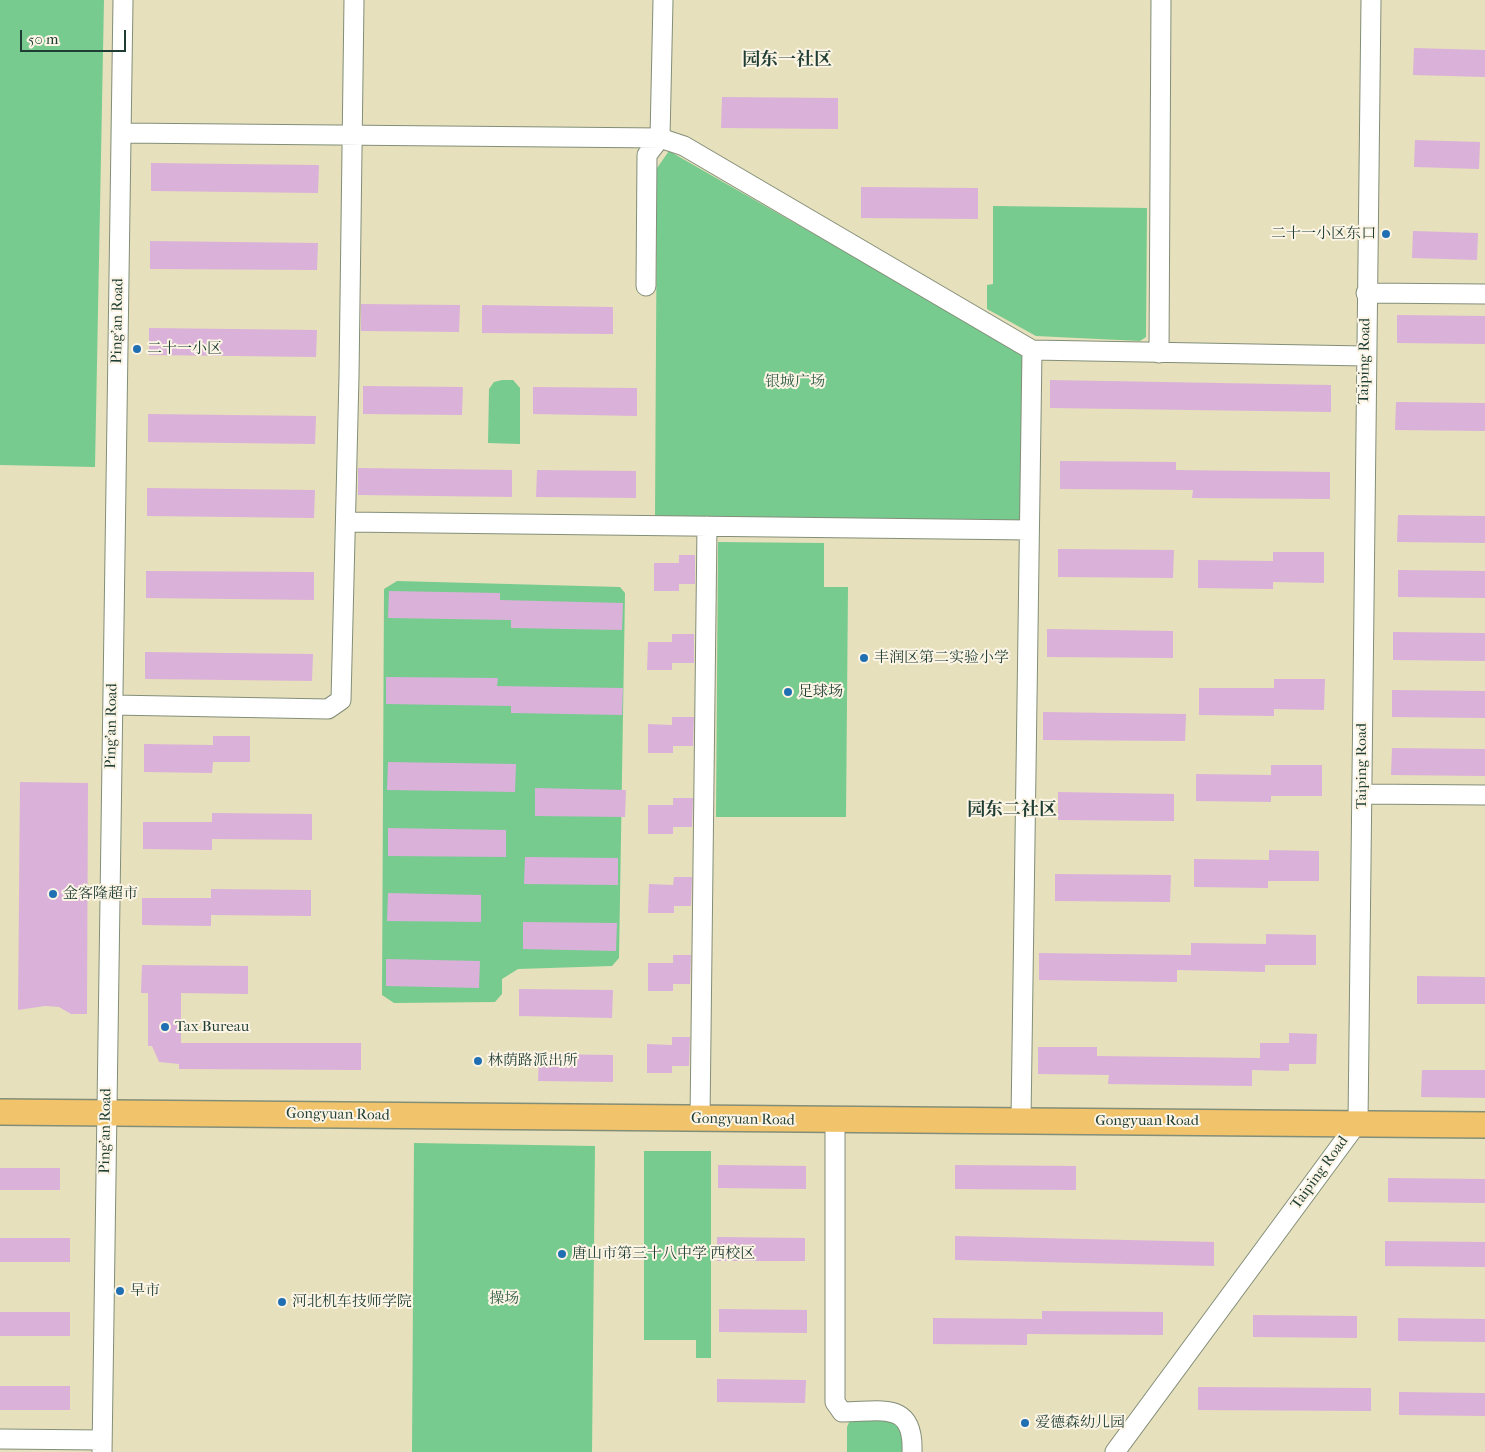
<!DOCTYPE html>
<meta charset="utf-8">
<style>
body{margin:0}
#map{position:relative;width:1485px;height:1452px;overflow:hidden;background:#e7e0bc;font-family:"IM FELL French Canon",serif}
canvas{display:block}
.scale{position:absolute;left:20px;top:30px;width:106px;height:22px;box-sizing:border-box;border:2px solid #1f3d34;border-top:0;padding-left:6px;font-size:15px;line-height:18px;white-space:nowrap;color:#1f3d34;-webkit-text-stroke:4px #fcf5e5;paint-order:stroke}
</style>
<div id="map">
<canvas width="1485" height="1452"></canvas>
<div class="scale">50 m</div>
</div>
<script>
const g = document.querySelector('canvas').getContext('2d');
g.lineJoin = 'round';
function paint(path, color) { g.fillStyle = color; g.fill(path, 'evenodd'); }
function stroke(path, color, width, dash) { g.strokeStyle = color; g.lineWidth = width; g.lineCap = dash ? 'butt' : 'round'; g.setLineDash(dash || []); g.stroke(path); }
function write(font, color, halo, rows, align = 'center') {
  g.font = font + ' "IM FELL French Canon","Noto Serif SC",serif'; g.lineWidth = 4; g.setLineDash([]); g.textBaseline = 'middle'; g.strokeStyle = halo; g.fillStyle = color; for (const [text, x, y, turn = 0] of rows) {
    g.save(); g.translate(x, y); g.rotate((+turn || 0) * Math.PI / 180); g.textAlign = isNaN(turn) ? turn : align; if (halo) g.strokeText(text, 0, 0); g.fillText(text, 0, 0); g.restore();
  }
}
paint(new Path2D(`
 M0 0H104L95 467 0 465Z
 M669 151 1020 352 1025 360 1021 521 655 519 657 168Z
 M993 206 1147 208 1146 337 1140 341 1036 336 987 309V285L993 284Z
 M502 380H513L520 388V444L488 443 489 389 494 382Z
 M718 542 824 543V587H848L846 817H716Z
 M397 581 620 587 625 593 619 958 612 966 518 969 502 979V994L495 1002 394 1003 382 995 384 589Z
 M414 1143 595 1146 592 1452H412Z
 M644 1151H711V1358H696V1340H644Z
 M851 1418 896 1419 905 1429V1452H847V1427Z`), '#77cb8f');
paint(new Path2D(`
 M1414 48 1485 50V77L1413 75Z
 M722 97 838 98V129L721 128Z
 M1415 140 1480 142 1479 169 1414 167Z
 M151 163 319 165 318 193 151 191Z
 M861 187 978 188V219L861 218Z
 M1413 231 1478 233 1477 260 1412 258Z
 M150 241 318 243 317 270 150 269Z
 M361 304 460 305 459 332 361 331Z
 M482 305 613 307V334L482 333Z
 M1397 315 1485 316V344L1397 343Z
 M149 328 317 330 316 357 149 355Z
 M1050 380 1331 385V412L1050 408Z
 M363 386 463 387 462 415 363 414Z
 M533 387 637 388V416L533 414Z
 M1396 402 1485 403V431L1395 430Z
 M148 414 316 416 315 444 148 442Z
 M1060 461 1176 462V470L1330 472V499L1192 498 1193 490 1060 489Z
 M358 468 512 470V497L358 495Z
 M537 470 636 471V498L536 497Z
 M147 488 315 490 314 518 147 516Z
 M1398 515 1485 516V543L1397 542Z
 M1058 549 1174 550 1173 578 1058 577Z
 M1273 552H1324V583L1273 582V589L1198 588V560L1273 561Z
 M679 555H695V584H679V591H654V563H679Z
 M1398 570 1485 571V598L1398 597Z
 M146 571 314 572V600L146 598Z
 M389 591 500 593V600L623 603 622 630 511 628V620L388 618Z
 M1047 629 1173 631V658L1047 657Z
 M1393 632 1485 633V661L1393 660Z
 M672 634H694V663H672V670H647L648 642H672Z
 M145 652 313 654 312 681 145 679Z
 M386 677 498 678 497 686 623 688 622 715 511 713V706L386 704Z
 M1274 679H1325L1324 710 1274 709V716L1199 715V688H1274Z
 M1392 690 1485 691V718L1392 717Z
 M1043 712 1186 714 1185 741 1043 740Z
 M672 717H694L693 746H673V753H648V724L672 725Z
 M213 736H250V762H213L212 773 144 772V744L213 745Z
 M1392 748 1485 749V776L1391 775Z
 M388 762 516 764 515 792 387 790Z
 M1271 765H1322V796H1271V802L1196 801V774L1271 775Z
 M20 782 88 783 87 1014H71L59 1007 45 1006 18 1010Z
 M535 788 626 790 625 817 535 816Z
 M1058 792 1174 794V821L1058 820Z
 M673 798H693L692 827H673V834H648V805H673Z
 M212 813 312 814V840L212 839V850L143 849V822H212Z
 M388 828 506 830V857L388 856Z
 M1269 850 1319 851V881H1268V888L1194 887V859L1269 860Z
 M525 857 618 858V885L524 884Z
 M1055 874 1171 875 1170 902 1055 901Z
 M674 877H692L691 906H674V913H648L649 884 673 885Z
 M211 889 311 890V916L211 915V926L142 925V898H211Z
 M388 893 481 895V922L387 921Z
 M523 922 617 923 616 951 523 949Z
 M1266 934 1316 935V965H1265V972L1177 970V982L1039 980V953L1191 955V943L1266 944Z
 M673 955H691L690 984H673V991H648V963H673Z
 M386 959 480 961 479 988 386 986Z
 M142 965 248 966V994L181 993V1043H361V1070L179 1069V1064L159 1062 152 1046H148V993H141Z
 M1417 976 1485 977V1004H1417Z
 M519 989 613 990 612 1018 519 1016Z
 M1289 1033 1317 1034 1316 1064H1289V1071L1252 1070V1086L1108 1084 1109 1075 1038 1074V1047H1097V1056L1260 1058V1043H1289Z
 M672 1037H690L689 1066H672V1073H647V1044L672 1045Z
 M539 1054 613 1055V1082L538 1081Z
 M1422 1070H1485V1098L1421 1097Z
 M718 1165 806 1166V1189L718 1188Z
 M955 1165 1076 1166V1190L955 1189Z
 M0 1168H60V1190H0Z
 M1388 1178 1485 1179V1203L1388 1202Z
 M955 1236 1214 1242V1266L955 1260Z
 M717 1237 805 1238V1261H717Z
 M0 1238H70V1262H0Z
 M1385 1241 1485 1242V1267L1385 1266Z
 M719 1309 807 1310V1333L719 1332Z
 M1042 1311 1163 1312V1335L1027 1334V1345L933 1344V1318L1042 1319Z
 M0 1312H70V1336H0Z
 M1253 1315 1357 1316V1338L1253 1337Z
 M1398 1318 1485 1319V1342L1398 1341Z
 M717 1379 806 1380 805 1403 717 1402Z
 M0 1386H70V1410H0Z
 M1198 1387 1371 1388V1411L1198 1410Z
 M1399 1392 1485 1393V1416L1399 1415Z`), '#dab1d9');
const minor = new Path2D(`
 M121 133 660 138 684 146 1032 350 1365 356
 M646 286 647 155 660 138 663 0
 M1366 293 1485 294
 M1159 353 1161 0
 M346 522 1029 530
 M113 705 328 709 341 700 349 376 354 0
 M1362 794 1485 795
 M700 1119 707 526
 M1021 1120 1032 350
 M835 1121V1402L842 1412C881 1412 914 1400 912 1452
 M0 1439 102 1440
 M102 1452 123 0
 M1115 1452 1358 1122 1371 0`);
const major = new Path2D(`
 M0 1112 1485 1125`);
stroke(minor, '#838e78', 21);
stroke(major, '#838e78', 28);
stroke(minor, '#fff', 19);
stroke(major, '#f1c36a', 25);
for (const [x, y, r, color] of [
 [1386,234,5,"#1f6fb2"],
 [137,349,5,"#1f6fb2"],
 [864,658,5,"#1f6fb2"],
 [788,692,5,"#1f6fb2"],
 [53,894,5,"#1f6fb2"],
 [165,1027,5,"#1f6fb2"],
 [478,1061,5,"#1f6fb2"],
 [562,1254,5,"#1f6fb2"],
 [120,1291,5,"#1f6fb2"],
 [282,1302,5,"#1f6fb2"],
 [1025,1423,5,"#1f6fb2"]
]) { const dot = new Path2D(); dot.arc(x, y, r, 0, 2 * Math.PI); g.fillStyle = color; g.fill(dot); stroke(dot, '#fcf5e5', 2); }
write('15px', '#1f3d34', '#fcf5e5', [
 ["二十一小区东口",1376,234,"right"],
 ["二十一小区",147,349],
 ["丰润区第二实验小学",874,658],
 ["足球场",798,692],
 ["金客隆超市",63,894],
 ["Tax Bureau",175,1027],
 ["林荫路派出所",488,1061],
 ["唐山市第三十八中学 西校区",572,1254],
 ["早市",130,1291],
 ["河北机车技师学院",292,1302],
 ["爱德森幼儿园",1035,1423]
], 'left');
write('15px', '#1f3d34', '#fcf5e5', [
 ["Ping'an Road",118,321,-89],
 ["Taiping Road",1365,361,-89],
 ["Ping'an Road",112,726,-89],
 ["Taiping Road",1362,766,-90],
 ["Gongyuan Road",338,1115,1],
 ["Gongyuan Road",743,1120,1],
 ["Gongyuan Road",1147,1121],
 ["Ping'an Road",106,1131,-89],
 ["Taiping Road",1320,1173,-54]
]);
write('15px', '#35604b', '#fcf5e5', [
 ["银城广场",795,382],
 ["操场",504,1299]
]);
write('bold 18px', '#1f3d34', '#fcf5e5', [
 ["园东一社区",787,61],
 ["园东二社区",1012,811]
]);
</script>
